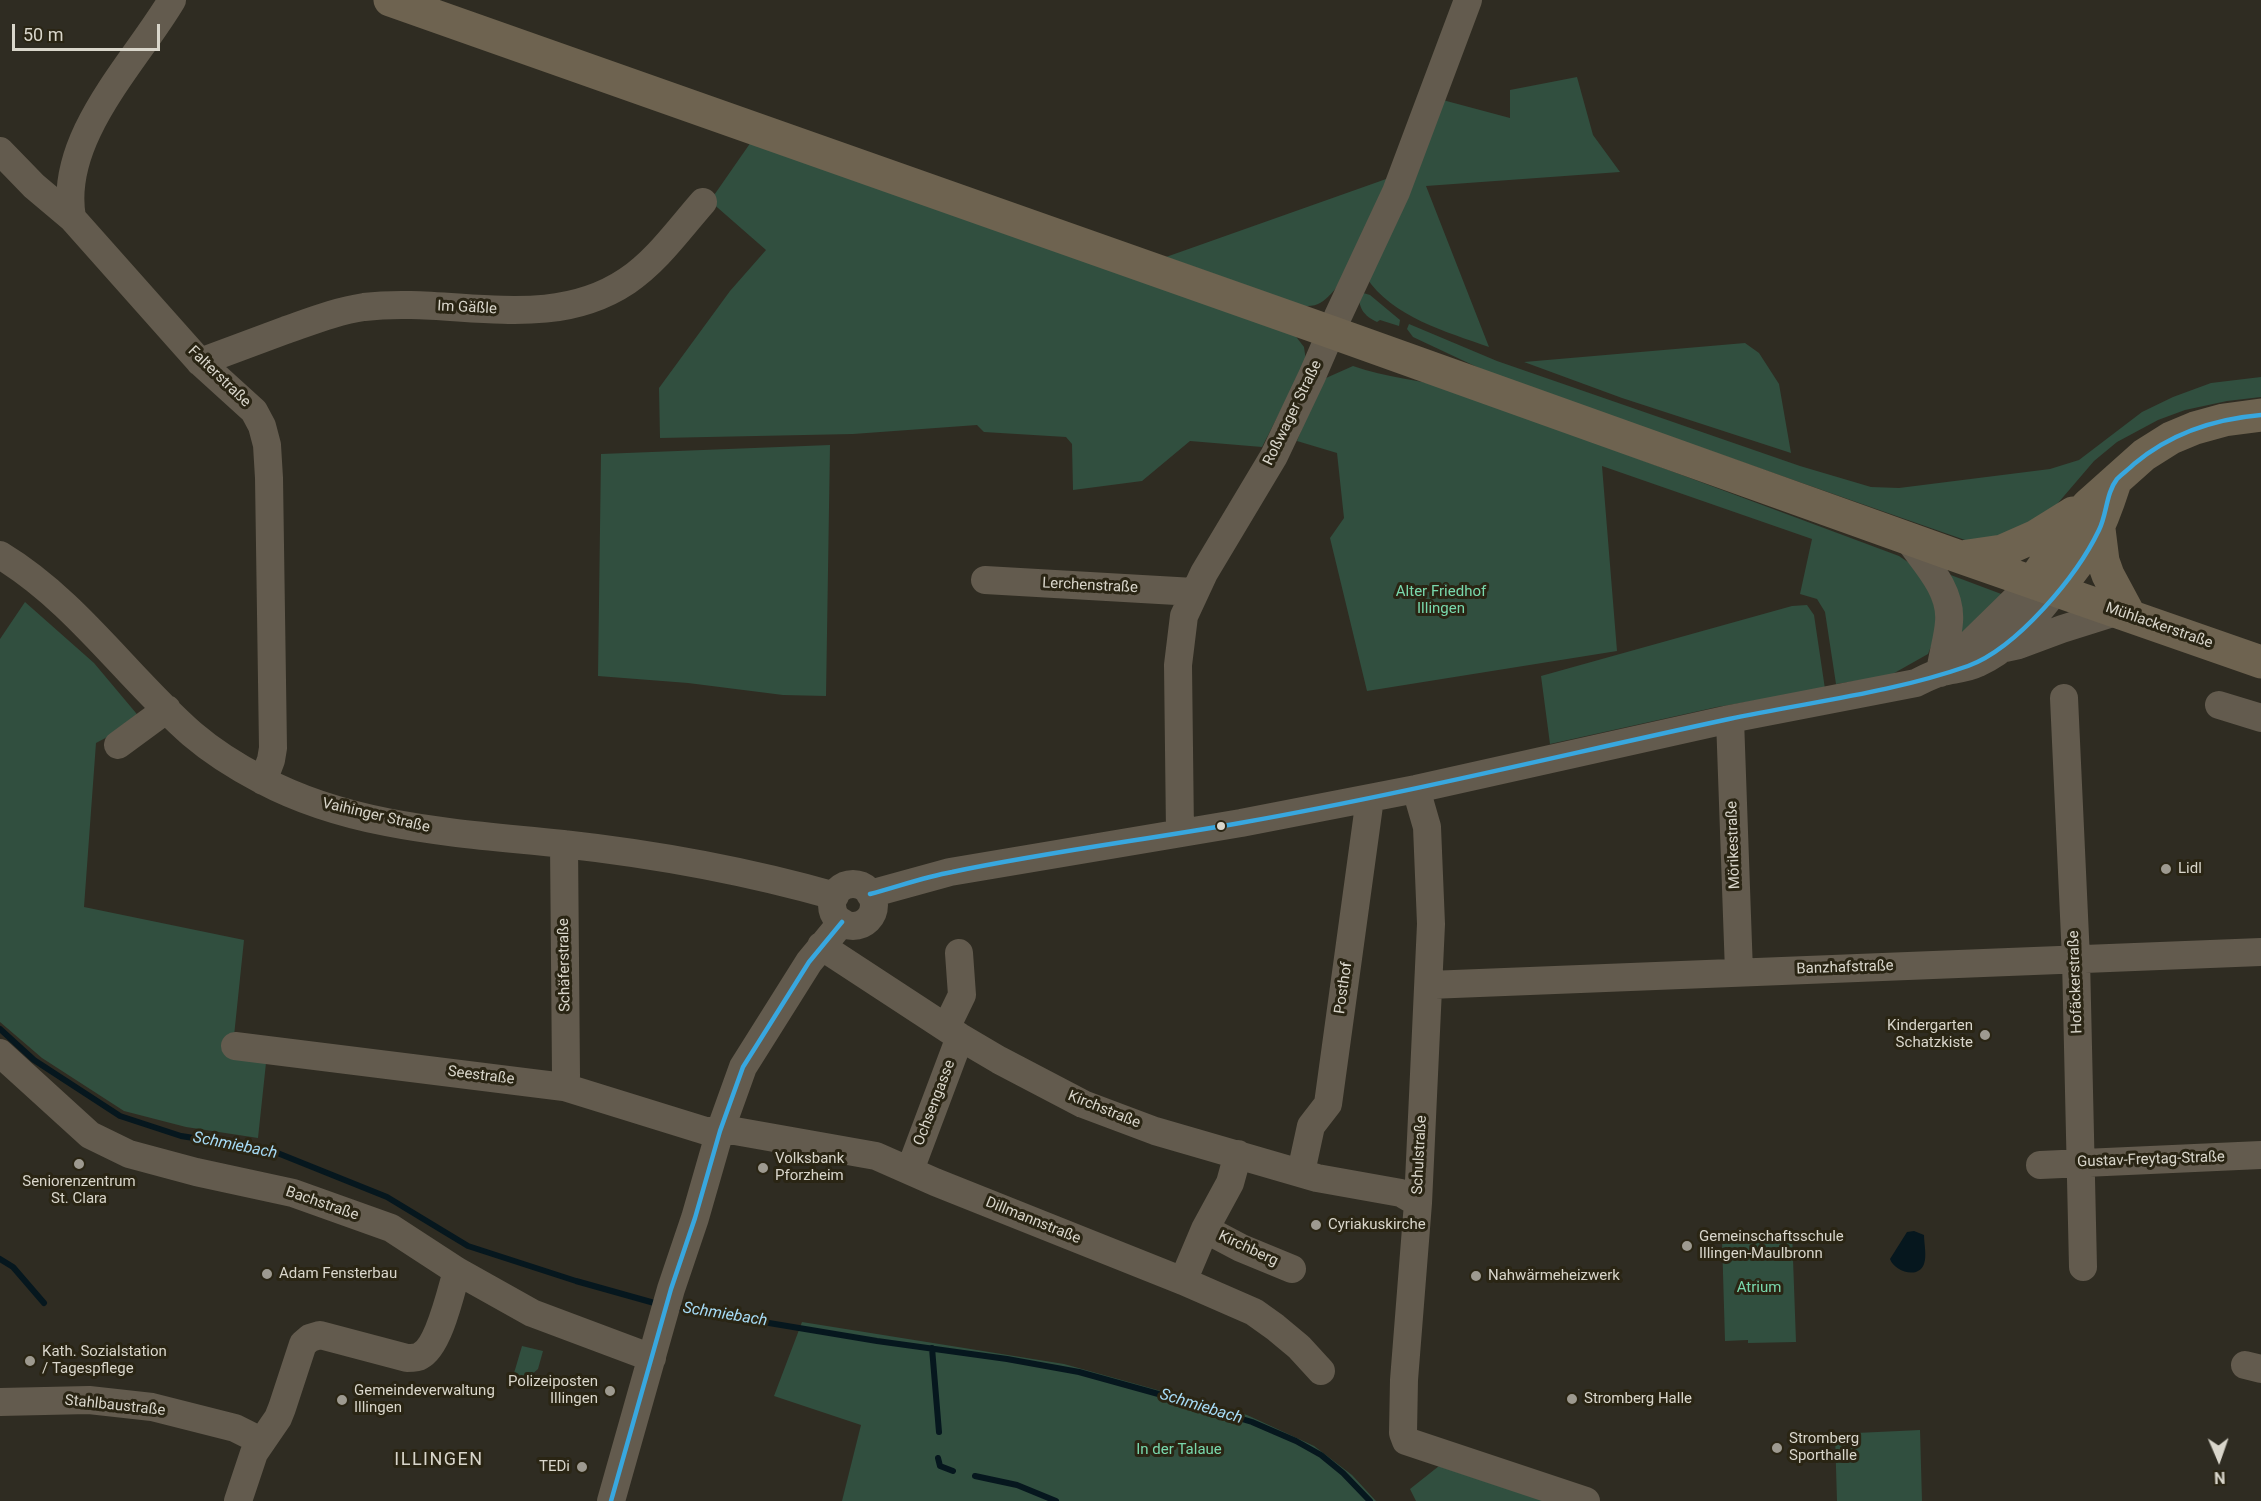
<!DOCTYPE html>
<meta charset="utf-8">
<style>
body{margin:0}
#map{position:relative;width:2261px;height:1501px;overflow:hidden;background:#2f2c22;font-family:Roboto,sans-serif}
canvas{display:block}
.north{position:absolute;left:2189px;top:1429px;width:60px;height:60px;-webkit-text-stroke:4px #2a2514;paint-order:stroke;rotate:178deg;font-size:16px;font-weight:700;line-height:24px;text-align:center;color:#d9d6cb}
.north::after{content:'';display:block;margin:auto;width:21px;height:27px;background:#d9d6cb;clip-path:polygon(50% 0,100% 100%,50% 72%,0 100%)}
.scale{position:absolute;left:12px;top:24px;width:148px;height:27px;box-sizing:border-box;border:3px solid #d9d6cb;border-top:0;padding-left:8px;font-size:18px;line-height:21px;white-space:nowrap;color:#d9d6cb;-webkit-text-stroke:4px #2a2514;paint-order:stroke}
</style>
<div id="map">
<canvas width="2261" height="1501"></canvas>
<div class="north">N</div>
<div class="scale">50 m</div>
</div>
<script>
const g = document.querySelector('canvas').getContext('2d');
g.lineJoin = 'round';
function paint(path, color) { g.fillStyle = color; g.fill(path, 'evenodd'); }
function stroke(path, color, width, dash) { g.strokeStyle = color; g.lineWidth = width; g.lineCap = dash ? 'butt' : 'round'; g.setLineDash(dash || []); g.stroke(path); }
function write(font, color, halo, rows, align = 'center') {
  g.font = font + ' Roboto,sans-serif'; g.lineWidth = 6; g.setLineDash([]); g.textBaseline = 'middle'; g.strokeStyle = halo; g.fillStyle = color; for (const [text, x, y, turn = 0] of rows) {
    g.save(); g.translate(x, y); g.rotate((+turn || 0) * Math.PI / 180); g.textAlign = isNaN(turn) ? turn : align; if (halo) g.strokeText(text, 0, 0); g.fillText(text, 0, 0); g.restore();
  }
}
paint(new Path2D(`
 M1577 77 1593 135 1620 172 1426 186 1489 347C1447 332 1392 317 1366 277L1439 99 1510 118V90Z
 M751 142 1294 334 1304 347 1306 361 1262 447 1190 441 1142 481 1073 490 1072 444 1066 437 984 432 977 425 853 434 660 438 659 388 730 291 766 250 710 201Z
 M1389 178C1376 208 1347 292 1318 304 1314 306 1308 306 1304 306L1166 257Z
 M1360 292 1370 295 1400 320 1399 326 1380 320 1377 322C1364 316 1357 307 1360 292Z
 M1409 324 1497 361 1800 466 1871 487 1899 488 2050 469 2079 460 2142 412 2173 397 2211 383 2261 377V397L2227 401 2185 410 2158 420 2117 442 2094 461 2040 524 1984 543 1965 540 1496 376 1413 337 1407 329Z
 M1745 343 1759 353 1779 384 1791 453 1622 398 1524 362Z
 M1353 366C1386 378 1420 379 1454 390L1899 556 1921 571 1941 622 1928 654 1889 676 1836 684 1825 612 1817 599 1800 594 1812 539 1602 466 1617 651 1367 691 1330 538 1344 518 1337 453 1297 441 1317 389 1326 378Z
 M830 445 826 696 783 695 688 683 598 676 601 454Z
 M1948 574 2004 595 1958 640Z
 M25 602 94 663 141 719 96 743 84 907 244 940 234 1036 266 1063 258 1138 186 1127 124 1111 42 1058 0 1022V639Z
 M1807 605 1814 615 1825 689 1717 707 1550 744 1541 676 1792 606Z
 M1792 1231 1796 1342 1748 1343V1340L1725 1341 1722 1239 1744 1238V1233Z
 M802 1322 1064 1364 1247 1415 1314 1446 1352 1475 1376 1501H842L861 1425 774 1396Z
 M522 1346 543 1351 538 1369 523 1382 512 1380Z
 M1920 1430 1922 1501H1837L1835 1434Z
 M1439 1466 1545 1501H1416L1410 1489Z`), '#314f3f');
paint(new Path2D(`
 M1914 1231 1924 1235C1924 1243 1927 1256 1924 1264 1918 1280 1894 1271 1890 1259L1907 1232Z`), '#06171e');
stroke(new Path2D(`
 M0 1029 34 1060 120 1116 181 1136 270 1150 387 1197 468 1246 576 1281 658 1304
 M0 1259 13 1267 44 1303
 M673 1307 877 1341 1007 1359 1079 1372 1162 1395 1252 1422 1296 1441 1321 1455 1343 1473 1370 1501
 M932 1348 939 1432
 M938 1458 940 1466 953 1471
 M975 1476 1017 1485 1056 1501`), '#06171e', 6);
stroke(new Path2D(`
 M0 151 34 186 72 218 200 362 254 411 262 426 267 445 269 478 273 748 271 760 263 781
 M72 218C58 138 134 64 172 0
 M200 362C229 351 257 341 286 330 312 321 337 311 364 307 452 296 548 334 627 281 657 261 680 228 703 202
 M1908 539C1925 563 1952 590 1949 622 1948 638 1942 656 1940 673
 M0 555C76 601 126 676 192 734 213 752 237 767 262 780 354 829 462 833 563 844 654 854 747 871 835 896
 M985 580 1194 592
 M2005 648 2019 645 2062 629 2116 612
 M1940 673 2033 582
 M2064 698 2076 959 2083 1267
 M2219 705 2261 718
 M1730 719 1739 972
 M118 745 167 709
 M1416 789 1427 827 1431 924 1418 1203 1404 1380 1403 1433 1406 1441 1586 1501
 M1180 833 1178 665 1184 616 1204 573 1274 456 1312 376 1338 316 1396 192 1468 0
 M564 844 566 1076 564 1087
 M832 905a21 21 0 1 1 42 0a21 21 0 1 1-42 0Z
 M870 894 950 872 1241 823 1416 789 1730 719 1916 683C1924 679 1933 674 1942 672 1954 669 1966 669 1978 663 2011 649 2034 617 2056 590
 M821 946 960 1037 999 1060 1083 1104 1155 1131 1317 1178 1401 1193 1418 1203
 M1429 985 2261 952
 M946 1028 962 995 959 953
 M235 1046 564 1087 706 1131H735L876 1156 935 1182 1183 1281 1254 1312 1275 1327 1299 1347 1321 1371
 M0 1053 90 1135 129 1154 196 1172 293 1193 391 1228 457 1271 532 1313 652 1358
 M2040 1165 2261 1155
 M910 1170 960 1037
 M1301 1172 1311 1126 1328 1104 1370 798
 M1205 1229 1241 1248 1292 1269
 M1183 1281 1205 1229 1230 1183 1238 1154
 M2245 1365 2261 1369
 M0 1402 89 1400 152 1407 235 1428 261 1441
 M238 1501 254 1453 278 1418 282 1408 303 1344 310 1338 320 1335 407 1358C411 1358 417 1358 420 1356 439 1347 451 1291 457 1271
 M611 1501 671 1289 695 1218 720 1131 743 1067 809 962 842 922`), '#635b4e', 28);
stroke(new Path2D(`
 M390 0 1331 332 1960 557 2261 662
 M2099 529 2103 561 2108 575 2130 616
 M1961 557 2002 551 2036 536 2073 513
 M2033 582 2055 549 2088 505 2144 455 2171 438 2195 428 2224 420 2261 415
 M2056 590C2087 555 2100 529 2114 485`), '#6e6350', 33);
stroke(new Path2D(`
 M870 894C897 887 924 877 952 872 1047 852 1144 840 1240 823 1404 794 1566 754 1729 719 1809 702 1891 693 1968 666 2017 648 2077 576 2099 530 2107 514 2106 493 2117 479 2122 474 2129 469 2134 464 2171 433 2214 419 2261 415
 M611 1501 671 1289 695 1218 720 1131 743 1067 809 962 842 922`), '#38a7df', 4.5);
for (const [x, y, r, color] of [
 [1221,826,5,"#d9d6cb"],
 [2166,869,6,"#9e9a90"],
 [1985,1035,6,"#9e9a90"],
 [79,1164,6,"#9e9a90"],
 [763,1168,6,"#9e9a90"],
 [1316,1225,6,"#9e9a90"],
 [1687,1246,6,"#9e9a90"],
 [267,1274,6,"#9e9a90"],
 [1476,1276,6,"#9e9a90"],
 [30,1361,6,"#9e9a90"],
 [610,1391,6,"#9e9a90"],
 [1572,1399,6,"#9e9a90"],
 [342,1400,6,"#9e9a90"],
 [1777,1448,6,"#9e9a90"],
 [582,1467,6,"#9e9a90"]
]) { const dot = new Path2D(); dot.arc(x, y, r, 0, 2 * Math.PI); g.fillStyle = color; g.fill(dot); stroke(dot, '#2a2514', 2); }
write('15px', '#d9d6cb', '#2a2514', [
 ["Im Gäßle",467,308,3],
 ["Falterstraße",219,377,44],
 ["Roßwager Straße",1293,413,-64],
 ["Lerchenstraße",1090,586,3],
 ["Mühlackerstraße",2159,626,19],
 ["Vaihinger Straße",376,816,13],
 ["Mörikestraße",1734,845,-92],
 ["Schäferstraße",565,965,-91],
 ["Banzhafstraße",1845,968,-2],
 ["Hofäckerstraße",2076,982,-92],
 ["Posthof",1344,988,-82],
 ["Seestraße",481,1076,7],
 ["Ochsengasse",935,1103,-69],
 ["Kirchstraße",1104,1110,22],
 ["Schulstraße",1420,1155,-87],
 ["Gustav-Freytag-Straße",2151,1160,-2],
 ["Bachstraße",322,1204,19],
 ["Dillmannstraße",1033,1221,22],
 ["Kirchberg",1248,1249,25],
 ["Stahlbaustraße",115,1406,6]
]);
write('15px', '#79d8ac', '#2a2514', [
 ["Alter Friedhof",1441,592],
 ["Illingen",1441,609],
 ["Atrium",1759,1288],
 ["In der Talaue",1179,1450]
]);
write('15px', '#d9d6cb', '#2a2514', [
 ["Lidl",2178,869],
 ["Kindergarten",1973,1026,"right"],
 ["Schatzkiste",1973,1043,"right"],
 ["Volksbank",775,1159],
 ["Pforzheim",775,1176],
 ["Seniorenzentrum",79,1182,"center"],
 ["St. Clara",79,1199,"center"],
 ["Cyriakuskirche",1328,1225],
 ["Gemeinschaftsschule",1699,1237],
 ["Illingen-Maulbronn",1699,1254],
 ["Adam Fensterbau",279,1274],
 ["Nahwärmeheizwerk",1488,1276],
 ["Kath. Sozialstation",42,1352],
 ["/ Tagespflege",42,1369],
 ["Polizeiposten",598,1382,"right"],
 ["Illingen",598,1399,"right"],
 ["Gemeindeverwaltung",354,1391],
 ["Illingen",354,1408],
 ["Stromberg Halle",1584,1399],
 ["Stromberg",1789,1439],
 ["Sporthalle",1789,1456],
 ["TEDi",570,1467,"right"]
], 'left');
write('italic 16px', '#a6dbf6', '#2a2514', [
 ["Schmiebach",235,1146,11],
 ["Schmiebach",725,1315,9],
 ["Schmiebach",1201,1407,17]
]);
g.letterSpacing = '1.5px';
write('18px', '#d9d6cb', '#2a2514', [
 ["ILLINGEN",439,1460]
]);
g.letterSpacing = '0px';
</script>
